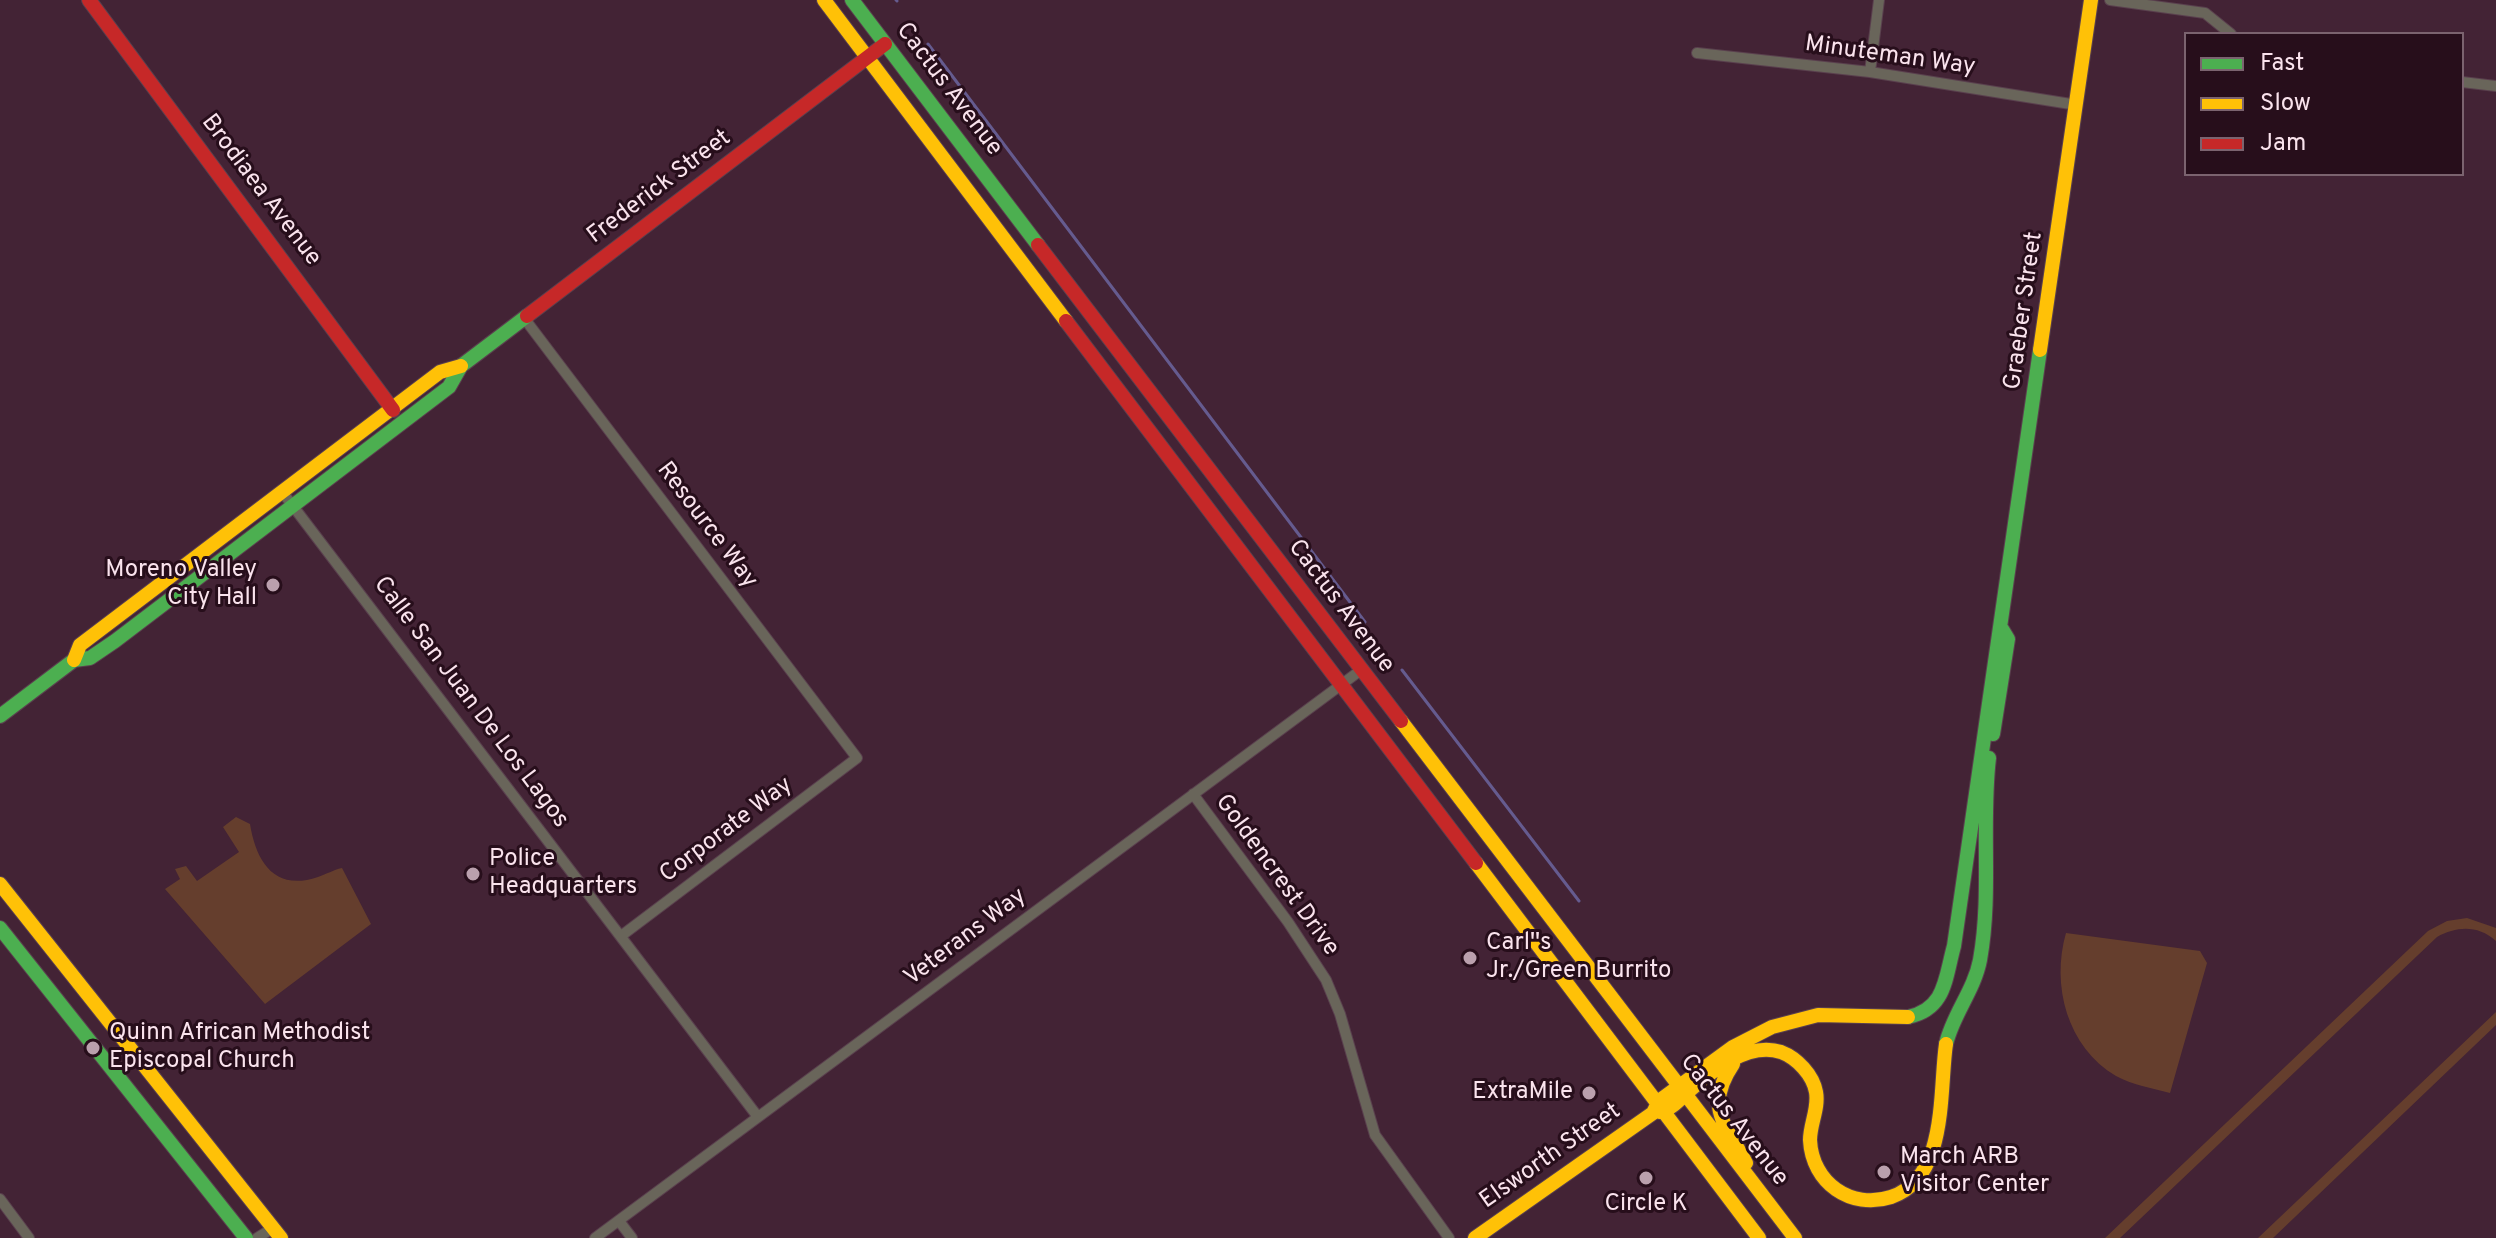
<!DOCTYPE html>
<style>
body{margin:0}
#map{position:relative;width:2496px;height:1238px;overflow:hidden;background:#432335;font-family:Overpass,sans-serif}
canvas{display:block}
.legend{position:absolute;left:2184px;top:32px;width:280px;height:144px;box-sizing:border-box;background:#270e1b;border:2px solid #7b636f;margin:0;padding:10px 14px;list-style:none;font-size:24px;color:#fae3ed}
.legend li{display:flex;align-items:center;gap:16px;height:40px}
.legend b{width:40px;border:2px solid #7b636f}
</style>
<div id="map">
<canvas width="2496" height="1238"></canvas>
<ul class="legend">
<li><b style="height:10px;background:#4caf50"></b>Fast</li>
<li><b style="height:10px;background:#ffc107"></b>Slow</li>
<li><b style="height:10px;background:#c62828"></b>Jam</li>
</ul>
</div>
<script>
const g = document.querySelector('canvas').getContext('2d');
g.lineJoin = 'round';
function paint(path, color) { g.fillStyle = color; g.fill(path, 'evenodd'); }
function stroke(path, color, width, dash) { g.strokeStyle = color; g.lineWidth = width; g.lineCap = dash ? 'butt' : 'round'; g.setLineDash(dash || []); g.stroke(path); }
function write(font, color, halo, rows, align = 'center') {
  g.font = font + ' Overpass,sans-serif'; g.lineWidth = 6; g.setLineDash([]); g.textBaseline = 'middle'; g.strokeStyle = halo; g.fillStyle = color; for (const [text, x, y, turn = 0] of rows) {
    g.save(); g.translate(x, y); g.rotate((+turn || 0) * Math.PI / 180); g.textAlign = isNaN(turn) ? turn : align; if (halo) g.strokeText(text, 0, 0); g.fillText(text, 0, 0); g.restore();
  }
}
paint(new Path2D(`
 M236 817 250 824C256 861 274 892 318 877 327 874 333 870 342 868L371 924 265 1004 165 889 180 879 175 869 186 866 197 881 239 852 223 827Z
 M2467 918 2496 928V941C2478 925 2457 926 2437 937L2120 1238H2105L2428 931 2447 921Z
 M2066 933 2200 951 2207 963 2170 1093C2152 1088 2132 1085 2116 1076 2067 1047 2051 985 2066 933Z
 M2496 1012V1025L2273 1238H2258Z`), '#653e2d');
stroke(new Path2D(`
 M896 0 897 1
 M928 44 1365 622
 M1402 670 1579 901`), '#655b8f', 3);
const street = new Path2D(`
 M2110 0 2205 13 2231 34
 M1697 53 1870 72 2077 105
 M1870 72 1879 0
 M2462 82 2496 86
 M524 318 857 758 621 936
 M283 493 758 1117
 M1193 794 1288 922 1326 980 1340 1014 1375 1135 1449 1238
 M0 1199 29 1238
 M619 1221 632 1238
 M257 1238 273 1228
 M595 1238 1361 670`);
const fast = new Path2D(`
 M852 0 1038 245
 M0 716 74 660 90 658 115 641 449 387 461 366 527 316
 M1993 734 2008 639 2002 629
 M0 928 246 1238
 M1908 1017C1946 1009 1945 978 1954 946L2040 350
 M1946 1044C1953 1014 1974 991 1980 960 1992 893 1981 825 1989 758`);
const slow = new Path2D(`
 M824 0 1066 321
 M2040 350 2091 0
 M74 660 80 645 440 372 461 366
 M1401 721 1795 1238
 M1476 863 1759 1238
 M0 884 281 1238
 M1733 1064C1704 1107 1725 1124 1746 1163
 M1660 1112C1671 1110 1681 1098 1689 1091 1712 1071 1748 1041 1781 1052 1797 1058 1813 1075 1816 1092 1819 1108 1810 1124 1810 1140 1812 1183 1851 1210 1891 1197 1948 1178 1939 1091 1946 1044
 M1475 1238 1653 1113 1659 1101 1733 1047 1772 1027 1818 1015 1908 1017`);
const jam = new Path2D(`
 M89 0 393 410
 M1038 245 1401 721
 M527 316 885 44
 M1066 321 1476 863`);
stroke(street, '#5a404e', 12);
stroke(fast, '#5a404e', 16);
stroke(slow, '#5a404e', 16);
stroke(jam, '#5a404e', 16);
stroke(street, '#69655a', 10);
stroke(fast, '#4caf50', 14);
stroke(slow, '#ffc107', 14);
stroke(jam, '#c62828', 14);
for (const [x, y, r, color] of [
 [273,585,8,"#baa0ad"],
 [473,874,8,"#baa0ad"],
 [1470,958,8,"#baa0ad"],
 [93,1048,8,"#baa0ad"],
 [1589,1093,8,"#baa0ad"],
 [1884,1172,8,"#baa0ad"],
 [1646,1178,8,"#baa0ad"]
]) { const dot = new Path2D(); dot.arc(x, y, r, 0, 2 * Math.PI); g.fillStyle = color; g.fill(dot); stroke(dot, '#270e1b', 3); }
write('24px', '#fae3ed', '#270e1b', [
 ["Minuteman Way",1890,57,8],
 ["Cactus Avenue",948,90,53],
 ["Frederick Street",660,188,-37],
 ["Brodiaea Avenue",260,191,53],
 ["Graeber Street",2025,311,-82],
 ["Resource Way",706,526,53],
 ["Cactus Avenue",1340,607,53],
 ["Calle San Juan De Los Lagos",470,703,53],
 ["Corporate Way",727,831,-37],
 ["Goldencrest Drive",1276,876,54],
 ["Veterans Way",966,938,-37],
 ["Cactus Avenue",1733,1121,52],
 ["Elsworth Street",1551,1157,-35]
]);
write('24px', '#fae3ed', '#270e1b', [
 ["Moreno Valley",257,571,"right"],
 ["City Hall",257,599,"right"],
 ["Police",489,860],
 ["Headquarters",489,888],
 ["Carl''s",1486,944],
 ["Jr./Green Burrito",1486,972],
 ["Quinn African Methodist",109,1034],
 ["Episcopal Church",109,1062],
 ["ExtraMile",1573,1093,"right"],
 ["March ARB",1900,1158],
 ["Visitor Center",1900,1186],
 ["Circle K",1646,1205,"center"]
], 'left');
</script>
